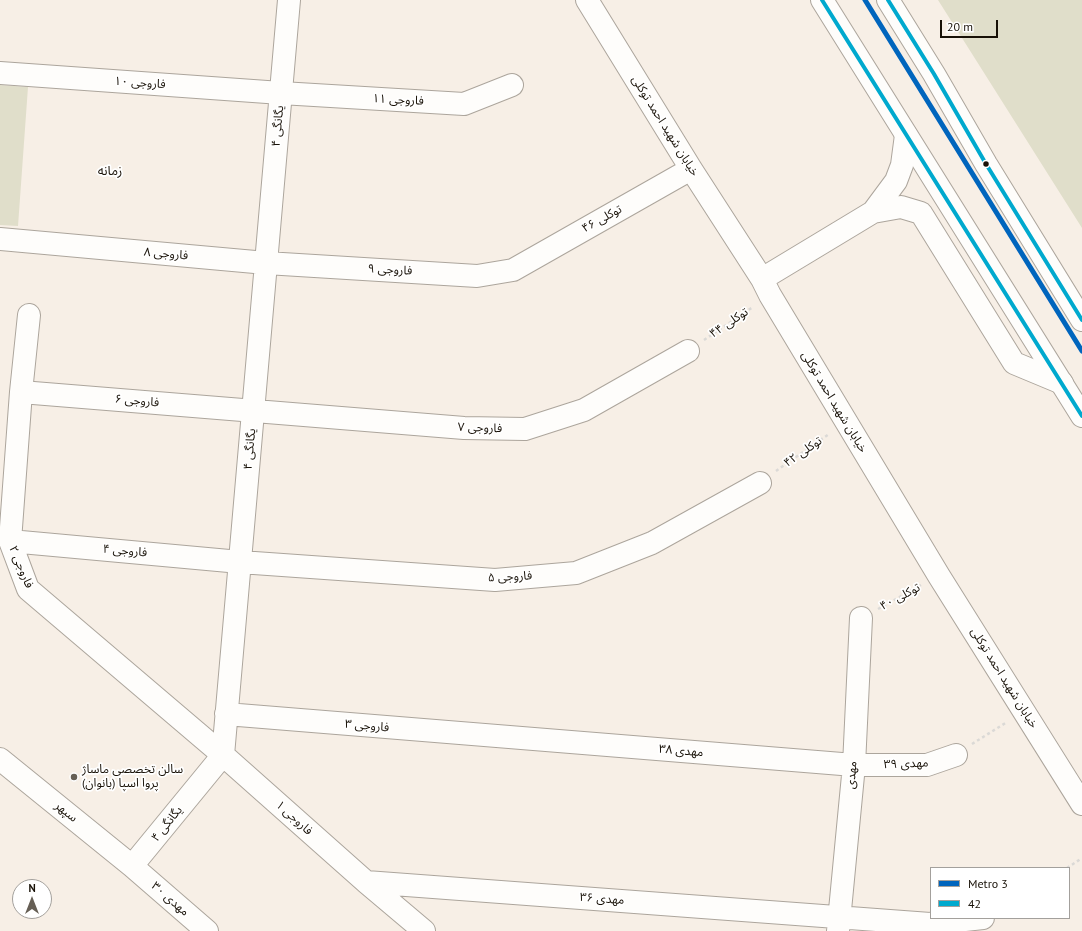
<!DOCTYPE html>
<meta charset="utf-8">
<style>
body{margin:0}
#map{position:relative;width:1082px;height:931px;overflow:hidden;background:#f7efe6;font-family:"PT Sans",sans-serif}
canvas{display:block}
.legend{position:absolute;left:930px;top:867px;width:140px;height:52px;box-sizing:border-box;background:#fff;border:1px solid #a3a09c;margin:0;padding:5px 7px;list-style:none;font-size:12px;color:#181107}
.legend li{display:flex;align-items:center;gap:8px;height:20px}
.legend b{width:20px;border:1px solid #a3a09c}
.north{position:absolute;left:12px;top:879px;width:40px;height:40px;box-sizing:border-box;background:#fff;border:1px solid #a3a09c;border-radius:50%;rotate:0deg;font-size:11px;font-weight:700;line-height:16px;text-align:center;color:#181107}
.north::after{content:'';display:block;margin:auto;width:14px;height:18px;background:#665f55;clip-path:polygon(50% 0,100% 100%,50% 72%,0 100%)}
.scale{position:absolute;left:940px;top:20px;width:58px;height:18px;box-sizing:border-box;border:2px solid #181107;border-top:0;padding-left:5px;font-size:12px;line-height:14px;white-space:nowrap;color:#181107;-webkit-text-stroke:3px #fff;paint-order:stroke}
</style>
<div id="map">
<canvas width="1082" height="931"></canvas>
<ul class="legend">
<li><b style="height:5px;background:#0065bd"></b>Metro 3</li>
<li><b style="height:5px;background:#00a9ce"></b>42</li>
</ul>
<div class="north">N</div>
<div class="scale">20 m</div>
</div>
<script>
const g = document.querySelector('canvas').getContext('2d');
g.lineJoin = 'round';
function paint(path, color) { g.fillStyle = color; g.fill(path, 'evenodd'); }
function stroke(path, color, width, dash) { g.strokeStyle = color; g.lineWidth = width; g.lineCap = dash ? 'butt' : 'round'; g.setLineDash(dash || []); g.stroke(path); }
function write(font, color, halo, rows, align = 'center') {
  g.font = font + ' "PT Sans","Noto Sans Arabic",sans-serif'; g.lineWidth = 3.5; g.setLineDash([]); g.textBaseline = 'middle'; g.strokeStyle = halo; g.fillStyle = color; for (const [text, x, y, turn = 0] of rows) {
    g.save(); g.translate(x, y); g.rotate((+turn || 0) * Math.PI / 180); g.textAlign = isNaN(turn) ? turn : align; if (halo) g.strokeText(text, 0, 0); g.fillText(text, 0, 0); g.restore();
  }
}
paint(new Path2D(`
 M938 0H1082V228Z
 M0 85 28 87 18 226 0 225Z`), '#e0deca');
const minor = new Path2D(`
 M587 0 691 169 762 279 770 295 939 576 1082 804
 M0 73 281 93 464 104 512 85
 M873 212 896 181 902 165 906 135
 M0 239 266 263 477 276 513 270 691 169
 M762 279 873 212 901 207 921 213 1014 363 1062 383
 M29 315 21 392 10 541 28 589 223 755 366 882 424 931
 M21 392 464 428 525 429 584 410 688 351
 M10 541 240 562 495 580 576 573 652 543 760 483
 M226 714 854 765H927L956 755
 M0 759 132 866 207 931
 M132 866 223 755 289 0
 M366 882 930 924 983 918
 M838 931 854 765 861 618`);
const major = new Path2D(`
 M822 0 1082 416
 M888 0 934 74 986 164 1082 320`);
stroke(minor, '#aca59c', 24);
stroke(major, '#aca59c', 24);
stroke(new Path2D(`
 M704 340 753 307
 M776 471 829 434
 M878 609 921 585
 M972 744 1007 722
 M1067 868 1082 858`), '#dbd9d6', 2.5, [3, 3]);
stroke(minor, '#fefdfb', 22);
stroke(major, '#fefdfb', 22);
stroke(new Path2D(`
 M822 0 1082 416
 M888 0 934 74 986 164 1082 320`), '#00a9ce', 4);
stroke(new Path2D(`
 M865 0 1082 351`), '#0065bd', 5);
for (const [x, y, r, color] of [
 [986,164,3.5,"#181107"],
 [74,777,4,"#665f55"]
]) { const dot = new Path2D(); dot.arc(x, y, r, 0, 2 * Math.PI); g.fillStyle = color; g.fill(dot); stroke(dot, '#fff', 1.5); }
write('12px', '#181107', '#fff', [
 ["فاروجی ۱۰",140,83,4],
 ["فاروجی ۱۱",398,100,3],
 ["یگانگی ۴",278,126,-85],
 ["خیابان شهید احمد توکلی",665,126,58],
 ["توکلی ۴۶",602,219,-29],
 ["فاروجی ۸",166,254,5],
 ["فاروجی ۹",390,270,3],
 ["توکلی ۴۴",729,323,-34],
 ["فاروجی ۶",137,401,5],
 ["خیابان شهید احمد توکلی",834,402,59],
 ["فاروجی ۷",480,428,2],
 ["یگانگی ۴",250,449,-85],
 ["توکلی ۴۲",803,452,-35],
 ["فاروجی ۴",125,551,5],
 ["فاروجی ۲",21,567,67],
 ["فاروجی ۵",510,577,-3],
 ["توکلی ۴۰",900,597,-28],
 ["خیابان شهید احمد توکلی",1004,678,58],
 ["فاروجی ۳",367,726,5],
 ["مهدی ۳۸",681,751,5],
 ["مهدی ۳۹",906,764,-2],
 ["مهدی",852,775,-85],
 ["سپهر",66,812,39],
 ["فاروجی ۱",294,818,42],
 ["یگانگی ۴",167,824,-51],
 ["مهدی ۳۰",170,899,41],
 ["مهدی ۳۶",602,899,4]
]);
write('12px', '#181107', '#fff', [
 ["سالن تخصصی ماساژ",82,770],
 ["پروا اسپا (بانوان)",82,784]
], 'left');
write('13px', '#181107', '#fff', [
 ["زمانه",110,171]
]);
</script>
